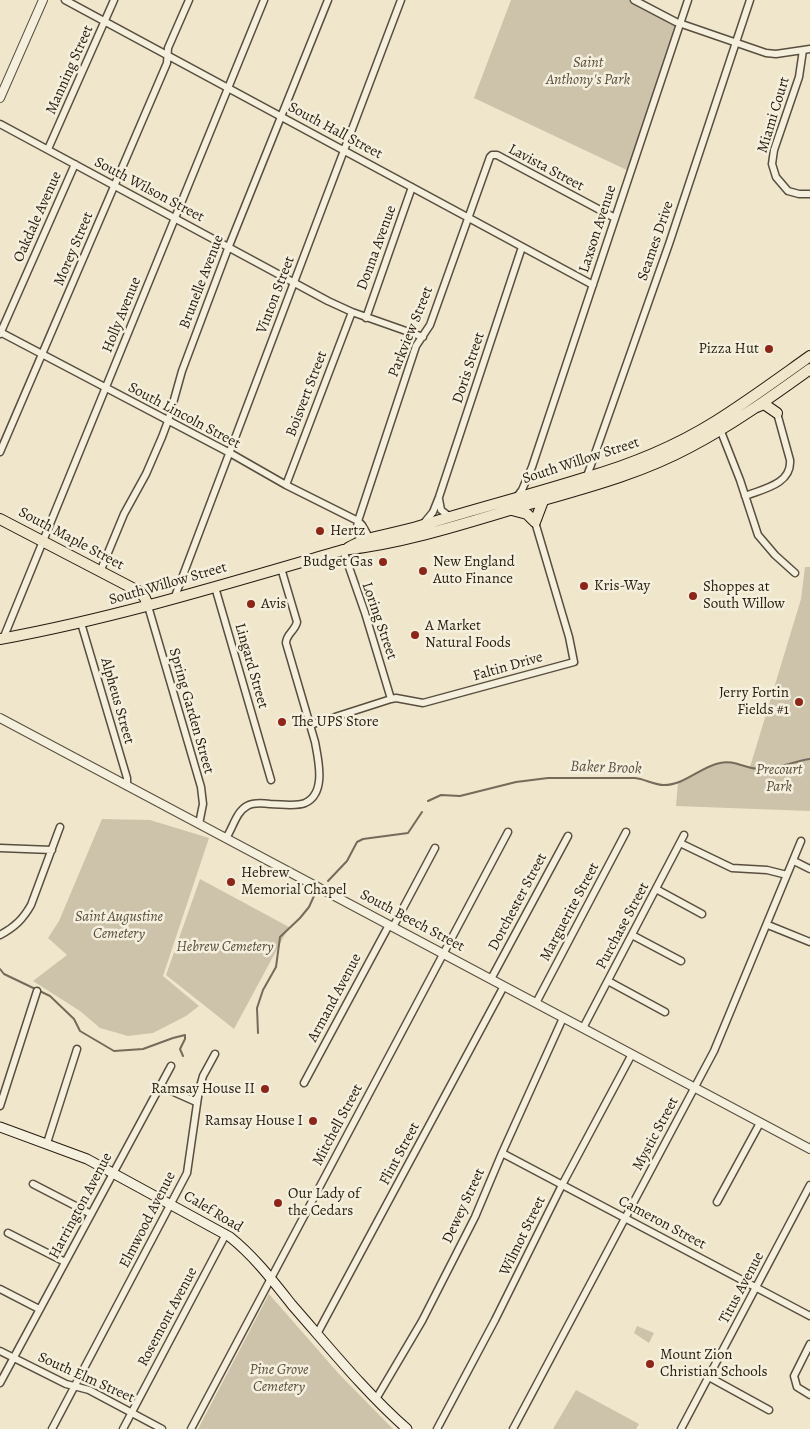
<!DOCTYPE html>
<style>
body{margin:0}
canvas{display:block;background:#efe6cb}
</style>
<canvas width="810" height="1429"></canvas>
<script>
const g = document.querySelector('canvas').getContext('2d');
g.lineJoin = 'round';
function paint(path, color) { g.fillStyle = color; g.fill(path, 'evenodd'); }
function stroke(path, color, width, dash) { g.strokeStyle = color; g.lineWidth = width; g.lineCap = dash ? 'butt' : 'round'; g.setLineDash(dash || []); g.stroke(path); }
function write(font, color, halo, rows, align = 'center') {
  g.font = font + ' Alegreya,serif'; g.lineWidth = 5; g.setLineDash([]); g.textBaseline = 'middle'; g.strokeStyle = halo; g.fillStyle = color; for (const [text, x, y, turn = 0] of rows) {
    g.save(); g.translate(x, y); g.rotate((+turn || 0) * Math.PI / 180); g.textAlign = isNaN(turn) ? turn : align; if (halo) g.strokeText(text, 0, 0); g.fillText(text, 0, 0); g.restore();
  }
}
paint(new Path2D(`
 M511 0H635L680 24 631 172 474 98Z
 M805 567H810V811L676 806 678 782 708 766 721 762H729L750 767 801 599Z
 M102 819 150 820 209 838 163 976 199 1006 186 1016 153 1033 128 1036 100 1028 80 1011 33 981 67 955 48 938 59 921Z
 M200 879 289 927 234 1029 166 975Z
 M269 1294 339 1374 393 1429H198Z
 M637 1326 654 1333 649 1343 634 1333Z
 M576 1390 639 1424 636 1429H553Z`), '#cdc3ab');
stroke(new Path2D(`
 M428 801 441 795 460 796 516 782 548 778H635C645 779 654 785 664 785 685 785 700 767 720 763 734 759 747 770 761 769 776 769 795 761 810 759
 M328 881 347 861 357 842 363 839 408 833 422 812
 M0 969 4 974 50 996 74 1019 80 1031 114 1051 143 1049 173 1038 185 1035V1039L180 1049 183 1056
 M258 1033 257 1008 263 990 276 967 280 937 300 918 309 907 314 896`), '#766b5a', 2);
const minor = new Path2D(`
 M65 0 593 285
 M634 0 676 22 766 53 776 54 810 49
 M803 50 799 77 774 150 772 164 776 177 788 191 799 194H810
 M0 124 328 301 352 312 423 337
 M48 149 114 0
 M366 318 412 187
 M0 332 230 453 286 485 358 521 362 525 371 541
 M0 334 75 164
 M720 429 740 480 758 535 775 555 795 573
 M0 452 167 63 168 48 189 0
 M586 479 669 244 750 0
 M286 485 352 312
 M745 496C763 489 792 484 790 460L777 413
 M516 498 522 490 532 467 688 0
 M439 499 441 510 450 517
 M424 523 433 512 439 497 522 247
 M361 544 357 528 358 521 416 346 430 325 490 157 492 155H497L615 218
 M343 550 365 613 391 699
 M100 572 124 514 146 474 162 437 168 421 182 371 229 246 328 0
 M215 587 271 780
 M174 599 401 0
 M148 606 201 787 203 804 199 824
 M81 623 127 778V786
 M3 639 264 0
 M310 725 391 699 396 698 423 703 574 662 569 637 535 522
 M226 838C233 828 236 812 247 806 254 802 263 803 270 804 281 804 295 807 305 803 327 793 318 759 315 742L286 643C286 634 295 631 297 622L281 568
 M680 843 732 868 767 870 787 875
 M0 848 52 850
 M794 861 810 869
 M656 889 702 914
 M768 925 810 942
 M393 927 435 848
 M0 935C15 927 23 919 31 905L60 827
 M632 935 681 961
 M491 979 568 836
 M608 981 665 1012
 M536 1003 626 832
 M583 1028 684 835
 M304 1083 389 925
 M160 1086 196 1102
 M0 1106 37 991
 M47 1143 77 1049
 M502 1153 810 1316
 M33 1184 91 1214
 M717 1202 760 1123
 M8 1233 65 1262
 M0 1289 39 1309
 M317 1334 504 986
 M810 1344 794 1376 797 1387 810 1395
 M0 1351 66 1384 89 1390 162 1429
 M709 1377 769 1410
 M0 1383 171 1066
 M376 1399 422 1321 475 1217 502 1153 563 1018
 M52 1429 187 1173 199 1090 203 1076 215 1054
 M123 1429 226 1234
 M191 1429 508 832
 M437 1429 495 1320 562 1185 632 1054
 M513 1429 714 1051 801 841
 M681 1429 810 1185`);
const tertiary = new Path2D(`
 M0 98 43 0
 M0 718 810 1149`);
const secondary = new Path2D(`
 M0 1127 87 1159 230 1237C254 1256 273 1281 292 1305 329 1347 365 1392 407 1429`);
const primary = new Path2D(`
 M757 407 764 404 777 413
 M512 510 527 514 535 522 543 501
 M0 519 140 592 145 598 148 606
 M348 548C370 535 396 534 420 526 475 509 530 495 584 478 630 465 676 446 716 421 748 401 779 378 810 356
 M0 639C116 618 229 583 343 550 405 543 466 523 526 505 581 489 638 475 690 447 732 425 771 397 810 369`);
stroke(minor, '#594e3f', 9);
stroke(tertiary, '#594e3f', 10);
stroke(secondary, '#271b10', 11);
stroke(primary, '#271b10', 12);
stroke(minor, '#f5efdd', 6);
stroke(tertiary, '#f5efdd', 8);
stroke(secondary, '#f5efdd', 9);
stroke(primary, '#efe6cb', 10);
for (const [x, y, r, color] of [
 [769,349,5,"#8f2418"],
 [320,531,5,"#8f2418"],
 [383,562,5,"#8f2418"],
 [423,571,5,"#8f2418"],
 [584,586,5,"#8f2418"],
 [693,596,5,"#8f2418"],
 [251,604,5,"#8f2418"],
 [415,635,5,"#8f2418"],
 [799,702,5,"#8f2418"],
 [282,722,5,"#8f2418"],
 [231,882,5,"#8f2418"],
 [265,1089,5,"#8f2418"],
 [313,1121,5,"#8f2418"],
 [278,1203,5,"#8f2418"],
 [650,1364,5,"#8f2418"]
]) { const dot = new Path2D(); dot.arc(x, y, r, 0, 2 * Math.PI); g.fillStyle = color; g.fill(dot); stroke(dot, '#f5efdd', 2); }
write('italic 15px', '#594d3e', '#f5efdd', [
 ["Saint",588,63],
 ["Anthony's Park",588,80],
 ["Precourt",779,770],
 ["Park",779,787],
 ["Saint Augustine",119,917],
 ["Cemetery",119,934],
 ["Hebrew Cemetery",225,947],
 ["Pine Grove",279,1370],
 ["Cemetery",279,1387]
]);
write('15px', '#271b10', '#f5efdd', [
 ["Manning Street",70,70,-66],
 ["Miami Court",774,115,-73],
 ["South Hall Street",335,131,28],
 ["Lavista Street",546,168,28],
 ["South Wilson Street",149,190,28],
 ["Oakdale Avenue",38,217,-66],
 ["Laxson Avenue",598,229,-72],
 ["Seames Drive",656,241,-71],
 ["Donna Avenue",377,248,-70],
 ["Morey Street",74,249,-67],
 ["Brunelle Avenue",202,282,-69],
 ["Vinton Street",276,295,-69],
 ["Holly Avenue",122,315,-68],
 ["Parkview Street",411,332,-68],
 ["Doris Street",469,368,-72],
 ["Boisvert Street",307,394,-69],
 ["South Lincoln Street",184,416,28],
 ["South Willow Street",581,461,-18],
 ["South Maple Street",71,539,28],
 ["South Willow Street",168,584,-16],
 ["Loring Street",379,621,71],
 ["Lingard Street",251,666,74],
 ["Faltin Drive",508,667,-16],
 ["Alpheus Street",117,701,74],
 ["Spring Garden Street",191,711,74],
 ["Dorchester Street",518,902,-62],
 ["Marguerite Street",570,912,-62],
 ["South Beech Street",412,921,28],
 ["Purchase Street",623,926,-62],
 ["Armand Avenue",335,998,-62],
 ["Mitchell Street",338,1125,-62],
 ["Mystic Street",656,1134,-62],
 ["Flint Street",400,1154,-62],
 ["Harrington Avenue",81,1206,-62],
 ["Dewey Street",464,1206,-65],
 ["Calef Road",213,1212,31],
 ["Elmwood Avenue",148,1220,-63],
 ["Cameron Street",662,1223,28],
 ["Wilmot Street",523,1236,-64],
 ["Titus Avenue",742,1288,-62],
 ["Rosemont Avenue",168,1317,-62],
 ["South Elm Street",86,1378,24]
]);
write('15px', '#271b10', '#f5efdd', [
 ["Pizza Hut",759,349,"right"],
 ["Hertz",330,531],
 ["Budget Gas",373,562,"right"],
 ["New England",433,562],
 ["Auto Finance",433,579],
 ["Kris-Way",594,586],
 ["Shoppes at",703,587],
 ["South Willow",703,604],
 ["Avis",261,604],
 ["A Market",425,626],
 ["Natural Foods",425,643],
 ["Jerry Fortin",789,693,"right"],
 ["Fields #1",789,710,"right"],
 ["The UPS Store",292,722],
 ["Hebrew",241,873],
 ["Memorial Chapel",241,890],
 ["Ramsay House II",255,1089,"right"],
 ["Ramsay House I",303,1121,"right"],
 ["Our Lady of",288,1194],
 ["the Cedars",288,1211],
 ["Mount Zion",660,1355],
 ["Christian Schools",660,1372]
], 'left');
write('italic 16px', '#5c5141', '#f5efdd', [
 ["Baker Brook",606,768,2]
]);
</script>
